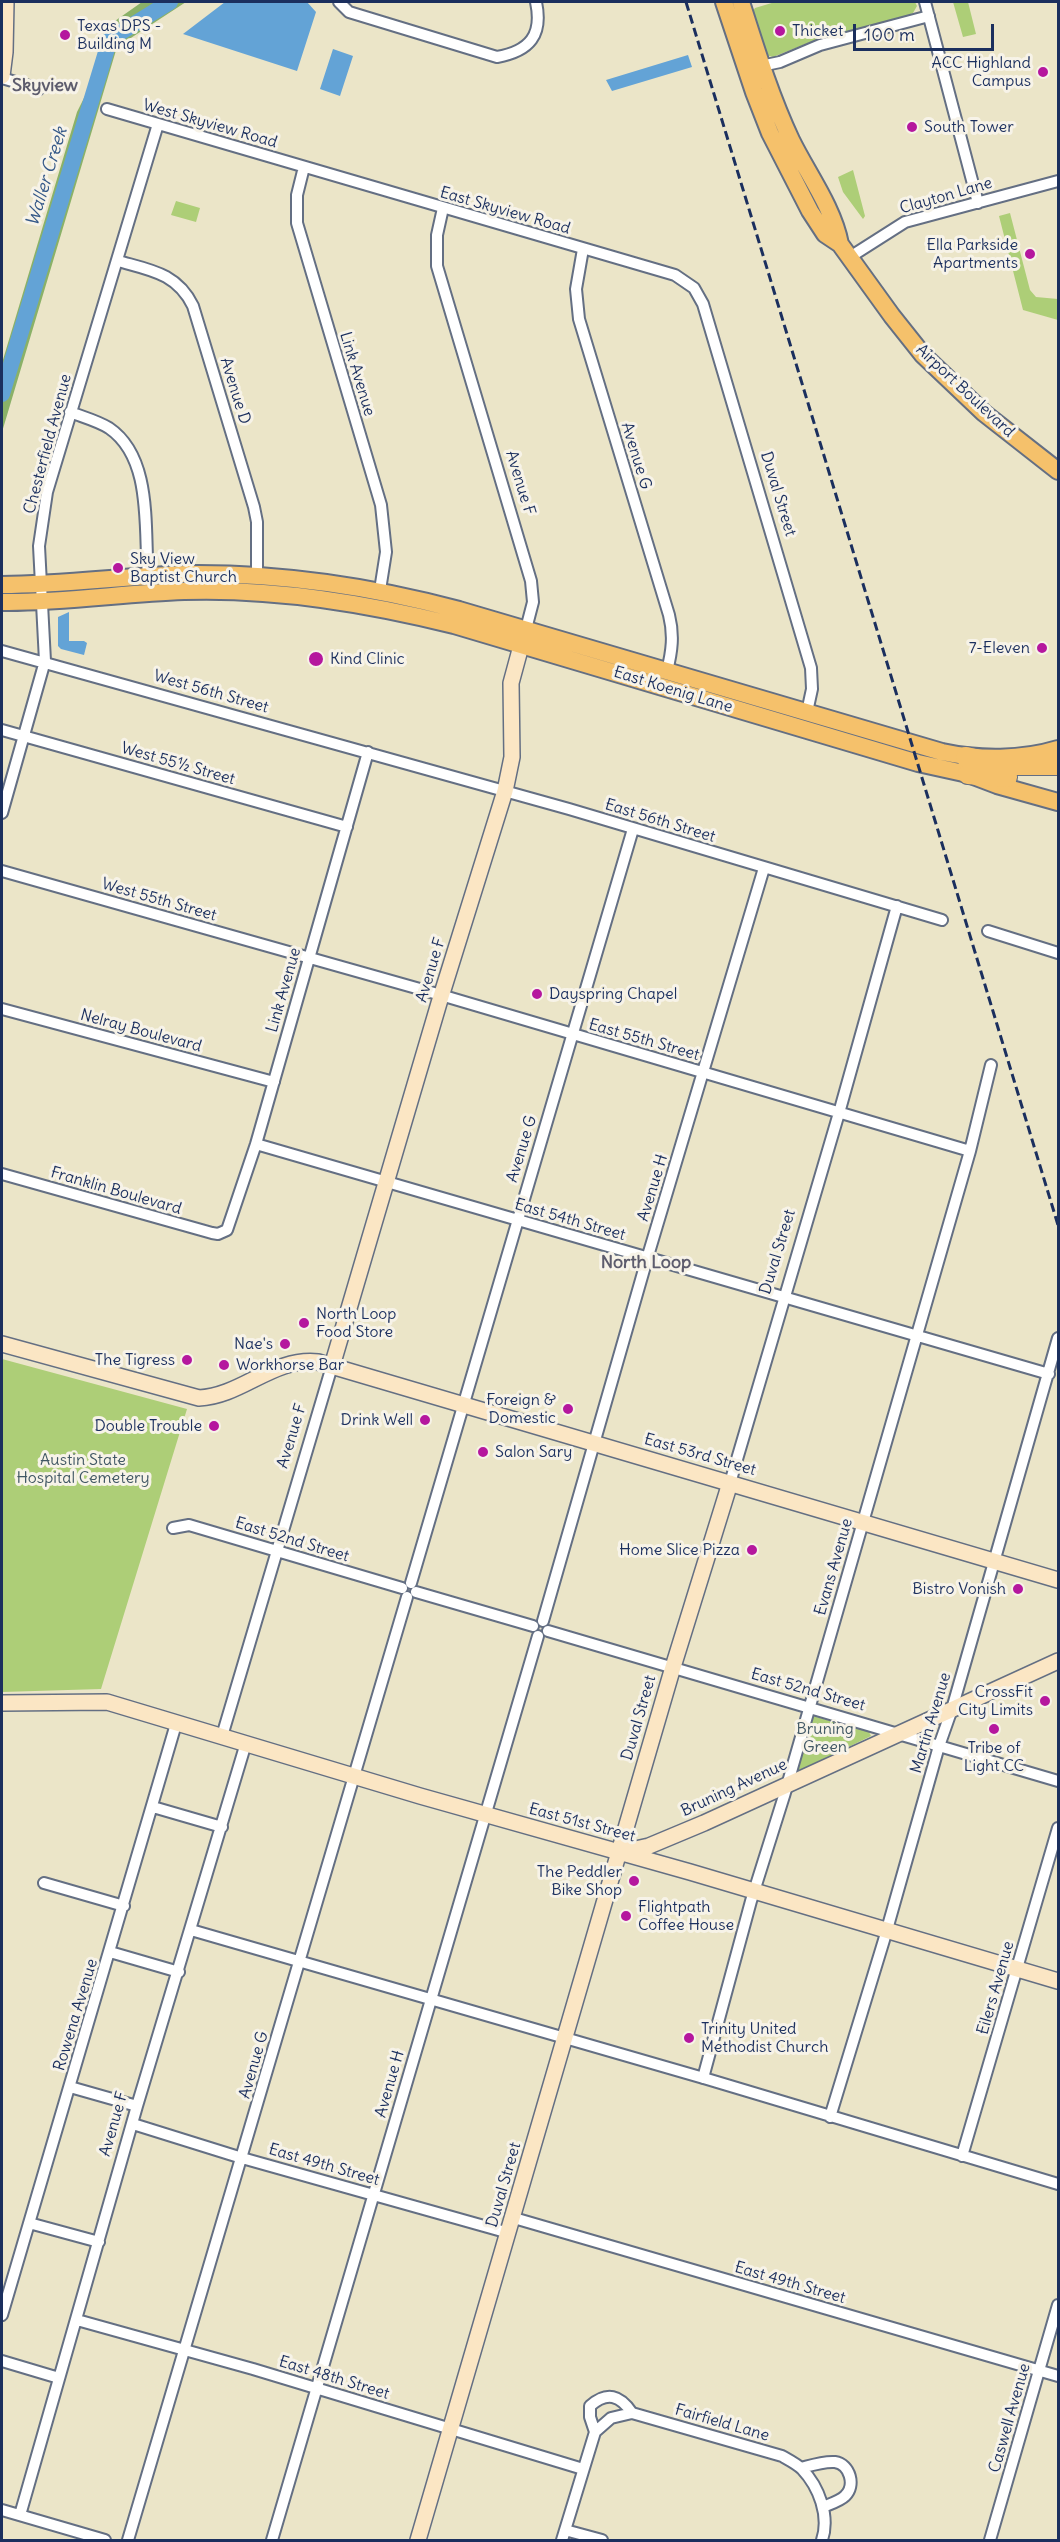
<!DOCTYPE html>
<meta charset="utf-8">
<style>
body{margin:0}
#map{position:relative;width:1060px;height:2542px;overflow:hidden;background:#ebe5c8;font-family:Delius,sans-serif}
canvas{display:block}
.frame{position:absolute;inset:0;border:3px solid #1b2f5e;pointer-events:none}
.scale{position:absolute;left:853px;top:24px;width:141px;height:27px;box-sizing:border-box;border:3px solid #1b2f5e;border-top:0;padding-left:8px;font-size:18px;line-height:21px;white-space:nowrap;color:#1b2f5e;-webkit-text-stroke:4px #f7f3e8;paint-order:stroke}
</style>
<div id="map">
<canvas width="1060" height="2542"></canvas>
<div class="frame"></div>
<div class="scale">100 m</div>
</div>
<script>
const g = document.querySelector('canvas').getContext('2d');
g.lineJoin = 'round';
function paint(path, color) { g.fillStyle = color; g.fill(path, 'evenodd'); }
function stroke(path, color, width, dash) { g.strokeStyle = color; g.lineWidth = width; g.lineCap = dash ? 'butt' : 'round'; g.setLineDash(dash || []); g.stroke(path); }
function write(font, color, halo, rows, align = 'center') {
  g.font = font + ' Delius,sans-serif'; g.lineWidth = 6; g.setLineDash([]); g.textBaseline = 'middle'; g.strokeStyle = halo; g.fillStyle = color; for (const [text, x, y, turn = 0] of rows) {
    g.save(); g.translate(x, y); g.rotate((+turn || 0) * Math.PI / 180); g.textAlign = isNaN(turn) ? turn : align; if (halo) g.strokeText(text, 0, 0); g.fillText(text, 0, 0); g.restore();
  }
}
paint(new Path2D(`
 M775 2H915L917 6 913 13 909 15 813 41 773 57 766 55 751 14 755 8Z
 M953 2H968L976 34 963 37Z
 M853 170 865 216 863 219 843 192 838 177Z
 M176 201 200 208 196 222 171 215Z
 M1010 213 1030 290 1036 297 1058 299V320L1023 310 999 216Z
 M2 1359 187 1409 101 1689 2 1692Z
 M813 1716 869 1732 871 1736 799 1771 797 1769Z`), '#adce77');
paint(new Path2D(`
 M142 2H186L117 47 2 432V363L77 112 88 90 105 28Z`), '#8ab168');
paint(new Path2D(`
 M225 2H307L316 12 297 71 183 34Z
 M333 49 353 56 340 96 320 89Z
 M688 55 692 67 612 91 606 80Z
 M69 612V641H84L87 643 84 655 61 649 58 646V617Z`), '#63a3d6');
stroke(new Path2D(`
 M2 394 110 39 170 2`), '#63a3d6', 16);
const street = new Path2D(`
 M339 2 349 12 497 57C530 51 543 35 536 2
 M925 2 978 203
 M761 66 780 62 820 45 929 16
 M2 78 39 89
 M107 109 675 275 694 288 703 304 811 668 812 689 807 712
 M304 167 297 195V223L381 505 386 552 380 590
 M443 208 437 235V266L531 581 533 602 526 629
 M583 249 576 289 579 319 669 615C674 635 672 651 667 671
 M850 257 905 222 1058 181
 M118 261C150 270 177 273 193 306L254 507 257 522V576
 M70 412C83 417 98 421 109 428 153 458 144 529 148 576
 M2 651 569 809 942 920
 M2 730 347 827
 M2 813 45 661 39 546 47 492 158 124
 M2 871 434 993 970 1151
 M988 931 1058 953
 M2 1009 274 1082
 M256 1144 1049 1374
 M2 1174 212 1233 218 1234 227 1230 256 1144 368 752
 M730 1483 839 1113 897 906
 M173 1528 189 1525 402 1588
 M411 1583 633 829
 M416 1592 533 1626
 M543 1621 647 1259 764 868
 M548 1631 1058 1781
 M222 1736 332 1366
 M153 1807 222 1827
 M44 1883 124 1906
 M191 1930 707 2079 1058 2184
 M110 1952 179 1972
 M703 2078 751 1901 784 1796 970 1151 991 1065
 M70 2087 137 2106
 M830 2117 884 1940 939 1746 952 1709 1058 1338
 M133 2124 242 2158 509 2233
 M962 2156 1058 1828
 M514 2218 1058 2376
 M29 2223 99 2242
 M2 2315 176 1724
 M77 2320 253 2369 583 2469
 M2 2361 59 2378
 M595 2432 590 2417V2406C607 2391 620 2395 632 2413
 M801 2468C812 2465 824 2461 835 2462 850 2464 856 2486 845 2496 840 2501 830 2504 823 2507
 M2 2510 105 2540
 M20 2515 137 2106 246 1743
 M565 2530 602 2540
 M128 2540 407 1597
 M272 2540 538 1636
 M562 2540 595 2432 611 2418 632 2413 782 2456C789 2460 797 2464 802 2469 819 2487 830 2516 822 2540
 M990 2540 1058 2305`);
const secondary = new Path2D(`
 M2 76 5 52 6 2
 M2 1344 199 1398C242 1396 273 1357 318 1362L1058 1580
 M332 1366 439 1003 505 791 512 757 511 683 524 635
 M2 1703 107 1702 420 1796 690 1872 1058 1981
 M622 1852 649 1846 704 1823 1058 1661
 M418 2540 673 1667 730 1483`);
const primary = new Path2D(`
 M724 2 754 92 770 133 810 211 825 234 840 244 892 316 923 355 984 413 1058 471
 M741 2C756 49 770 95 791 140 807 173 833 207 840 244
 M2 585C64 585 126 576 188 574 280 573 370 586 459 610L942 752C979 760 1022 760 1058 749
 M2 602C63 603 123 593 184 591 276 588 366 603 454 625L918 763 968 774 997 785 1058 802`);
const highway = new Path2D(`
 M966 757 999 765H1058
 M968 774 1007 777`);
stroke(street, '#646f83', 14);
stroke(secondary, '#646f83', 18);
stroke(primary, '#646f83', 20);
stroke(highway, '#646f83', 22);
stroke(street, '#fff', 10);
stroke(secondary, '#fbe6c4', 15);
stroke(primary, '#f5c16b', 16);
stroke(highway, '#f5c16b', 20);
stroke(new Path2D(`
 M686 2 1058 1225`), '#1b2f5e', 3, [9, 4.5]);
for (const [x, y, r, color] of [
 [780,31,6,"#b5179e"],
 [65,35,6,"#b5179e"],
 [1043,72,6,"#b5179e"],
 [912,127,6,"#b5179e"],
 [1030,254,6,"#b5179e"],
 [118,568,6,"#b5179e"],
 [1042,648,6,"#b5179e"],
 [316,659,8,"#b5179e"],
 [537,994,6,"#b5179e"],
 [304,1323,6,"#b5179e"],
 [285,1344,6,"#b5179e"],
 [187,1360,6,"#b5179e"],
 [224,1365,6,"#b5179e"],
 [568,1409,6,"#b5179e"],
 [425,1420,6,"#b5179e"],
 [214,1426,6,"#b5179e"],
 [483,1452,6,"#b5179e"],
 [752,1550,6,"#b5179e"],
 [1018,1589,6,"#b5179e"],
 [1045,1701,6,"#b5179e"],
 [994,1729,6,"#b5179e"],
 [634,1881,6,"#b5179e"],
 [626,1916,6,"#b5179e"],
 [689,2038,6,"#b5179e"]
]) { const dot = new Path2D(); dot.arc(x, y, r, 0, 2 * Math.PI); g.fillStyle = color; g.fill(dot); stroke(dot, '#f7f3e8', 2); }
write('16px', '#1b2f5e', '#f7f3e8', [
 ["Texas DPS -",77,26,"left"],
 ["Building M",77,44,"left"],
 ["Thicket",792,31,"left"],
 ["ACC Highland",1031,63],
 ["Campus",1031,81],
 ["South Tower",924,127,"left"],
 ["Ella Parkside",1018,245],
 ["Apartments",1018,263],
 ["Sky View",130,559,"left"],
 ["Baptist Church",130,577,"left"],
 ["7-Eleven",1030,648],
 ["Kind Clinic",330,659,"left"],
 ["Dayspring Chapel",549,994,"left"],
 ["North Loop",316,1314,"left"],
 ["Food Store",316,1332,"left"],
 ["Nae's",273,1344],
 ["The Tigress",175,1360],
 ["Workhorse Bar",236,1365,"left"],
 ["Foreign &",556,1400],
 ["Domestic",556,1418],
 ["Drink Well",413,1420],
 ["Double Trouble",202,1426],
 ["Salon Sary",495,1452,"left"],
 ["Home Slice Pizza",740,1550],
 ["Bistro Vonish",1006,1589],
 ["CrossFit",1033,1692],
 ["City Limits",1033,1710],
 ["Tribe of",994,1748,"center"],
 ["Light CC",994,1766,"center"],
 ["The Peddler",622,1872],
 ["Bike Shop",622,1890],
 ["Flightpath",638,1907,"left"],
 ["Coffee House",638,1925,"left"],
 ["Trinity United",701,2029,"left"],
 ["Methodist Church",701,2047,"left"]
], 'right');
write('16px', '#1b2f5e', '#f7f3e8', [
 ["West Skyview Road",210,124,16],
 ["Clayton Lane",946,196,-16],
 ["East Skyview Road",505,211,16],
 ["Link Avenue",357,374,73],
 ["Avenue D",235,391,73],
 ["Airport Boulevard",965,391,43],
 ["Chesterfield Avenue",48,444,-75],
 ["Avenue G",636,456,73],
 ["Avenue F",520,483,73],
 ["Duval Street",778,494,73],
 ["East Koenig Lane",673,690,17],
 ["West 56th Street",211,692,16],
 ["West 55½ Street",178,764,16],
 ["East 56th Street",660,821,17],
 ["West 55th Street",159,900,16],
 ["Avenue F",431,970,-73],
 ["Link Avenue",284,990,-74],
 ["Nelray Boulevard",141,1031,15],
 ["East 55th Street",644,1040,16],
 ["Avenue G",522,1149,-73],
 ["Avenue H",653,1188,-73],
 ["Franklin Boulevard",116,1191,16],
 ["East 54th Street",570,1220,16],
 ["Duval Street",778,1252,-73],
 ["Avenue F",292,1436,-73],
 ["East 53rd Street",700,1455,16],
 ["East 52nd Street",292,1540,17],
 ["Evans Avenue",834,1567,-74],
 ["East 52nd Street",808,1690,16],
 ["Duval Street",639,1718,-74],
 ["Martin Avenue",931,1723,-73],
 ["Bruning Avenue",734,1788,-25],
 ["East 51st Street",582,1823,15],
 ["Eilers Avenue",996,1988,-74],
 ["Rowena Avenue",76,2015,-73],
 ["Avenue G",254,2065,-74],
 ["Avenue H",390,2084,-74],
 ["Avenue F",114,2124,-74],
 ["East 49th Street",324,2165,16],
 ["Duval Street",504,2185,-74],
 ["East 49th Street",790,2283,16],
 ["East 48th Street",334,2378,17],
 ["Caswell Avenue",1010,2418,-74],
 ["Fairfield Lane",722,2423,16]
]);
write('16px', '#405764', '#f7f3e8', [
 ["Austin State",83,1460],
 ["Hospital Cemetery",83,1478],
 ["Bruning",825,1729],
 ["Green",825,1747]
]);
write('bold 18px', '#5d5c6d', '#f7f3e8', [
 ["Skyview",45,86],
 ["North Loop",646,1263]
]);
write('italic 18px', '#345888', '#f7f3e8', [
 ["Waller Creek",47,177,-73]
]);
</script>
